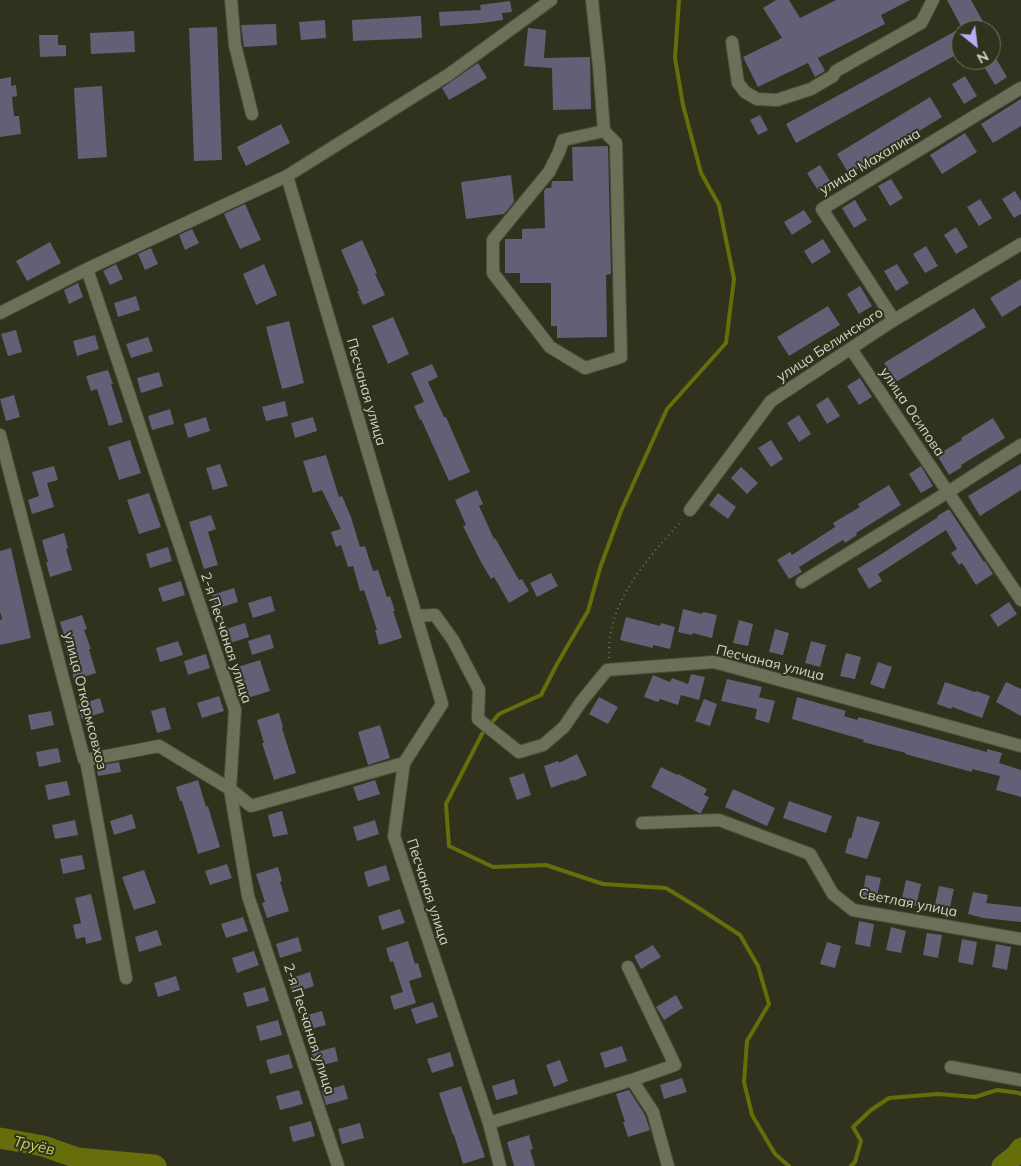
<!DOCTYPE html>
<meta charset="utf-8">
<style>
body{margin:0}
#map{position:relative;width:1021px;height:1166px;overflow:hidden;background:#30321d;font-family:Mulish,sans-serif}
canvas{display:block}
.north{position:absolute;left:951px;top:20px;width:50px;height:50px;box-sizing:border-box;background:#30321d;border:1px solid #717361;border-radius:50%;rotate:151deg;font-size:14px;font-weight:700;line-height:20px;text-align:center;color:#d2d5c7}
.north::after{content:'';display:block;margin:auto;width:18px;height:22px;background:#b4acf9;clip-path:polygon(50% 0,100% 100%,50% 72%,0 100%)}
</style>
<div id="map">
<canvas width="1021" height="1166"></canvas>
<div class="north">N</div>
</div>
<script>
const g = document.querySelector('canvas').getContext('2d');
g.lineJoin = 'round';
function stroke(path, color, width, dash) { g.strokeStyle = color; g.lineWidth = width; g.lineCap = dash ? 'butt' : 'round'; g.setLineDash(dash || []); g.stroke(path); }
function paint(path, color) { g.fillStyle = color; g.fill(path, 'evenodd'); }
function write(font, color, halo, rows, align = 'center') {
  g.font = font + ' Mulish,sans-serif'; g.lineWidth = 4; g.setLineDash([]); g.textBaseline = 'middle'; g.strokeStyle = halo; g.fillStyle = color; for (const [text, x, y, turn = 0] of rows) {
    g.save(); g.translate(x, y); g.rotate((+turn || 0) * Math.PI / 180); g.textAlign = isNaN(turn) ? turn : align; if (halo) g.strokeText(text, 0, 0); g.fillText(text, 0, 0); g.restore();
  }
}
stroke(new Path2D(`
 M679 0 675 58 683 105 701 173 719 205 734 279 726 343 667 409 621 511 600 568 588 611 557 664 541 695 499 714 482 734 446 804 449 846 493 867 546 865 603 884 666 888 697 907 740 935 758 966 769 1004 747 1041 744 1082 752 1115 775 1154 789 1166
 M851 1166 855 1162 861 1141 853 1127 871 1110 889 1098 938 1094 975 1097 997 1090 1019 1093 1021 1094`), '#666e0c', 4);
stroke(new Path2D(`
 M0 1138 43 1146 77 1158 154 1165 156 1166
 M1002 1166 1016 1155 1021 1148`), '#666e0c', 21);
paint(new Path2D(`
 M776 0H789L800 18 836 0H910L881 15 885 24 818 58 825 71 815 77 808 63 758 87 743 57 782 38 763 8Z
 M947 0H971L986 27 981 30H963Z
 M510 1 512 12 502 13 503 20 482 23 440 26 439 12 481 10 480 5Z
 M421 16 422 38 353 41 352 20Z
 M325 20 326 38 301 40 299 22Z
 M276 24 277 45 244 47 241 25Z
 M217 27 222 160 194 161 189 28Z
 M528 28 546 30 544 58 590 57 591 109 553 110 552 68 524 66Z
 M961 28V52L796 143 786 124Z
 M134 31 135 52 91 54 90 33Z
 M39 35H58V45H66V56L40 57Z
 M995 57 1007 77 995 85 983 65Z
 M478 63 487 78 449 100 442 88Z
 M965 76 977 96 964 104 952 84Z
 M11 77V86L16 85 17 96 12 97 14 116H19L21 134 0 137V79Z
 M102 86 107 157 78 159 74 88Z
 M930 97 942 117 849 174 837 154Z
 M1021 99V126L993 143 981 124Z
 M760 115 768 130 758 135 750 120Z
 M281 124 290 143 246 166 237 147Z
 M965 133 977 152 942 174 930 155Z
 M608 146 611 274 606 275 607 337 557 338V326H551V283H520V273H505V239H522V229L545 228 544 191 546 188H551L552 181H573L572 147Z
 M820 165 832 184 819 192 807 173Z
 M511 175 514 202 504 214 466 219 461 182Z
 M891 179 903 198 890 206 878 186Z
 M1015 191 1021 201V214L1014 218 1002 199Z
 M980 199 992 218 979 226 967 207Z
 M855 200 867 220 854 228 842 208Z
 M245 204 261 240 240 249 224 214Z
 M804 210 812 222 792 235 784 222Z
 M956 227 968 247 956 254 944 235Z
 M192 229 199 243 185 250 179 235Z
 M823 239 831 252 812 264 804 251Z
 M362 240 377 273 375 274 385 295 363 305 357 291H359L341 250Z
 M50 242 61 263 27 281 16 261Z
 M926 246 938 266 925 273 913 254Z
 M151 248 158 264 145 270 138 254Z
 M116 264 123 279 110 285 103 271Z
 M264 264 277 295 256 305 243 274Z
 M897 264 909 283 896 291 884 271Z
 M1021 279V305L1002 317 990 298Z
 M78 283 83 297 69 304 64 290Z
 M860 286 872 306 859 314 847 294Z
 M136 296 140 310 118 317 114 303Z
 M828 306 840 325 789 356 777 337Z
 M974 308 986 327 896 382 884 363Z
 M393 317 409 354 388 364 372 326Z
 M289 321 304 383 282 389 266 327Z
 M16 330 22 352 8 356 1 334Z
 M95 335 99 349 77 356 73 341Z
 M148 337 153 351 131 358 126 344Z
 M432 364 438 377 428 382 444 417H446L470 472 449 481 421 419 420 420 414 406 424 402 411 373Z
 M108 370 113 384H111L123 422 109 426 97 389 91 391 86 376Z
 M159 372 163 386 141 393 137 378Z
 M860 378 872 397 859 405 847 386Z
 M14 395 20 417 6 421 0 399Z
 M828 397 840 416 827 424 816 405Z
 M285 401 288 416 266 421 262 407Z
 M170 409 174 424 152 430 148 416Z
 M799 415 811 434 799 442 787 423Z
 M206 417 210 431 188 438 184 424Z
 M313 417 317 431 295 438 291 423Z
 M993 418 1005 438 961 465 962 467 949 475 937 455 962 440 961 438Z
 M130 440 141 473 119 480 108 447Z
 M771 440 783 459 771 467 758 448Z
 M326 455 339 497 342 496 351 517 360 547 365 546 373 571 378 570 387 597 390 596 395 611H393L402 638 379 645 375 630H377L364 590 360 591 353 566 348 567 341 545 336 547 331 532 341 529 322 490 313 493 303 461Z
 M220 464 228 486 213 490 206 468Z
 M1021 464V490L980 516 968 496Z
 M54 466 58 480 47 483 54 507 32 514 28 500 39 496 32 472Z
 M921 466 933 486 921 493 909 474Z
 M741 467 758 483 747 494 731 478Z
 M889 485 901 505 856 533 857 535 845 543 843 540 799 567 802 572 789 579 777 560 790 552 792 555 835 527 833 523 860 507 858 504Z
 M477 490 483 504 479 506 494 539 495 538 519 580 522 579 529 591 509 603 494 577 491 579 481 562 463 526 466 525 455 500Z
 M149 493 161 527 139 534 127 500Z
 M718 493 736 507 728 519 709 505Z
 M949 509 984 562 985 561 993 574 976 585 962 563 959 565 951 553 957 549 946 530 878 574 882 581 869 589 857 569 880 555 938 517 937 516Z
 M211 515 216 529 208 532 218 565 204 569 189 522Z
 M64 533 68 548 66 549 72 570 50 577 46 562H48L42 540Z
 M168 547 172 561 150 568 146 554Z
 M11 548 31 638 0 645V620L2 619 0 612V551Z
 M551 573 558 586 537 597 530 583Z
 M181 581 185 595 163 602 158 588Z
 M234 588 238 602 216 609 212 595Z
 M271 596 275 611 253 618 248 603Z
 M1009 602 1017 614 998 627 990 615Z
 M683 609 702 614 703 612 717 615 712 638 693 633 692 635 678 632Z
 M82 615 87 629 84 630 91 649H89L96 673 74 680 64 642 66 641 60 622Z
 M626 617 660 626 661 623 675 627 670 649 653 645V648L620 640Z
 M739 620 753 624 748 646 733 643Z
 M245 623 249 637 227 644 223 630Z
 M775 629 789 633 783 655 769 652Z
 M270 634 274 648 252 655 248 641Z
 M178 641 183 655 160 662 156 648Z
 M811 641 826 645 820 667 805 663Z
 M846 653 861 657 855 679 840 676Z
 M206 654 210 668 188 675 184 661Z
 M260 660 270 691 248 698 238 667Z
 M878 662 892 667 884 689 870 684Z
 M691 674 705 677 699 700 681 695 678 705 660 699 658 702 644 697 653 675 670 682 672 678 688 684Z
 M727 679 762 687 759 697 775 701 769 723 755 719 757 709 721 701Z
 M945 682 975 692 976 691 990 696 982 718 952 707 951 709 937 704Z
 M1006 682 1021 689V716L996 702Z
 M219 696 224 711 202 718 197 703Z
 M599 697 618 707 608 724 589 714Z
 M797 697 846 711 844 716 857 720 859 717 987 752V749L1002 753 999 763 1021 770V797L996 790 1000 776 972 769V772L905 754 906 753 863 742 864 740 792 719Z
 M100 698 104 712 82 719 78 705Z
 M704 699 717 704 710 726 695 721Z
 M165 707 171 729 157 733 151 711Z
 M51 711 54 725 31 730 28 715Z
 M279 713 283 727 282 728 296 773 274 780 262 743H264L257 720Z
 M380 725 390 758 368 765 358 732Z
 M58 748 61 762 39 767 36 752Z
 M577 754 587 775 574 781 573 780 551 788 544 766 558 761 559 763Z
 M119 762 121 772 98 776 96 766Z
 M661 767 677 775 678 774 707 789 704 795 709 797 701 813H699L651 787Z
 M524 773 531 795 517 800 509 778Z
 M198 780 206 807 208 806 220 847 198 854 182 801H180L176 787Z
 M375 780 380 794 358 801 353 787Z
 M67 781 70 795 48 800 45 785Z
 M733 789 775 808 767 826 725 807Z
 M789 801 832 816 826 833 783 818Z
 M282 811 288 834 273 837 268 815Z
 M132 814 136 828 114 835 110 821Z
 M857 816 880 822 867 859 845 853 849 838 851 839Z
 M75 820 78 835 55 839 52 825Z
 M375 820 379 834 357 841 353 827Z
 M82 855 85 869 63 874 60 859Z
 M227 864 232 878 210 885 205 871Z
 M386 865 390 880 368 887 364 872Z
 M278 867 282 881 280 882 289 911 267 918 262 903 265 902 256 874Z
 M144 870 156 903 134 910 122 877Z
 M866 875 881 878 876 901 862 898Z
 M906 880 921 884 916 906 901 903Z
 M939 886 954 889 949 912 934 909Z
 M973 892 988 895 986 903 1021 907V922L983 918 968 914Z
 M91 894 102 940 86 944 85 937 76 939 73 925 81 923 75 898Z
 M400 909 405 923 382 930 378 916Z
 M243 917 248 931 226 938 221 924Z
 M859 921 874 924 870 947 855 944Z
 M891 927 906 931 901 953 886 950Z
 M157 930 162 945 139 952 135 937Z
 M927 933 942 935 938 958 923 955Z
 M298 937 302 951 280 958 276 944Z
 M962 939 977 942 973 965 958 962Z
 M408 941 415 964 418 963 422 977 409 981 416 1003 394 1010 390 996 403 992 393 961 390 962 386 948Z
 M827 942 841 946 835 968 820 964Z
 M996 944 1011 947 1007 970 992 967Z
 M653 945 661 957 641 969 634 956Z
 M254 951 259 965 237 973 232 958Z
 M310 972 314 986 292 993 288 979Z
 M176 976 180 990 158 997 154 983Z
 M265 987 269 1001 247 1007 243 993Z
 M676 995 683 1008 664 1020 656 1007Z
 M433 1002 438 1017 416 1024 411 1009Z
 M322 1011 326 1025 303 1031 300 1017Z
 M278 1020 282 1035 260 1041 256 1026Z
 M622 1046 627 1061 605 1068 600 1053Z
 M335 1047 338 1061 316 1067 312 1053Z
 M450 1052 454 1066 432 1073 427 1059Z
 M289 1054 293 1068 270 1074 266 1060Z
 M560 1060 568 1081 554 1087 546 1065Z
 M682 1078 687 1092 664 1099 660 1085Z
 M514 1079 518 1094 496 1100 492 1086Z
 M344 1085 348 1099 326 1105 322 1091Z
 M461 1086 485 1157 463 1164 454 1135H453L439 1093Z
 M299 1090 303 1104 280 1110 276 1096Z
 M629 1090 645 1115 650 1130 628 1137 623 1122H625L616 1094Z
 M311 1121 315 1136 293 1142 289 1127Z
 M360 1123 364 1138 342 1144 338 1129Z
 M529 1135 533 1149 530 1150 535 1166H514L507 1142Z`), '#616076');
const minor = new Path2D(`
 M231 0 235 45 252 114
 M592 0 599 66 604 131 616 143 621 357 585 368 550 347 493 273V240L549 172 559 152 563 140 604 131
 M732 42 738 83 745 92 757 99 777 100 811 89 833 76 836 71 921 23 933 0
 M287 176 448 75 551 0
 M87 269 235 710 230 789 248 896 338 1166
 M0 313 87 269 287 176 442 704 404 763 394 836 489 1123
 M894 320 822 209 1021 88
 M851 349 1021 600
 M0 435 84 759 86 760 126 978
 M690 510 771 401 894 320 1021 244
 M802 582 948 492 1021 445
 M416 616 435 615 453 640 479 690 478 719 519 752 543 745 564 727 581 702 607 670 714 662 1021 746
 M86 760 159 746 230 789 251 806 404 763
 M642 823 719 820 810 854 833 894 853 910 1021 939
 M951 1067 1021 1080
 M632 1080 653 1112 668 1166
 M500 1166 489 1123 632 1080 675 1065 628 967`);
stroke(minor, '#4c4e3c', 14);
stroke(new Path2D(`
 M609 658C609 648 609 636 612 627 622 585 654 552 682 520`), '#6f715f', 2, [1, 4]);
stroke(minor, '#6d7058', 12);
write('14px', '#d2d5c7', '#30321d', [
 ["улица Махалина",870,162,-31],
 ["улица Белинского",830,345,-33],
 ["Песчаная улица",366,392,74],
 ["улица Осипова",912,412,56],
 ["2-я Песчаная улица",226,638,72],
 ["Песчаная улица",770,663,14],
 ["улица Откормсовхоз",85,701,76],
 ["Песчаная улица",428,892,72],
 ["Светлая улица",908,903,11],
 ["2-я Песчаная улица",309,1029,72]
]);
write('italic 15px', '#c6d25d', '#30321d', [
 ["Труёв",34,1146,13]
]);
</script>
